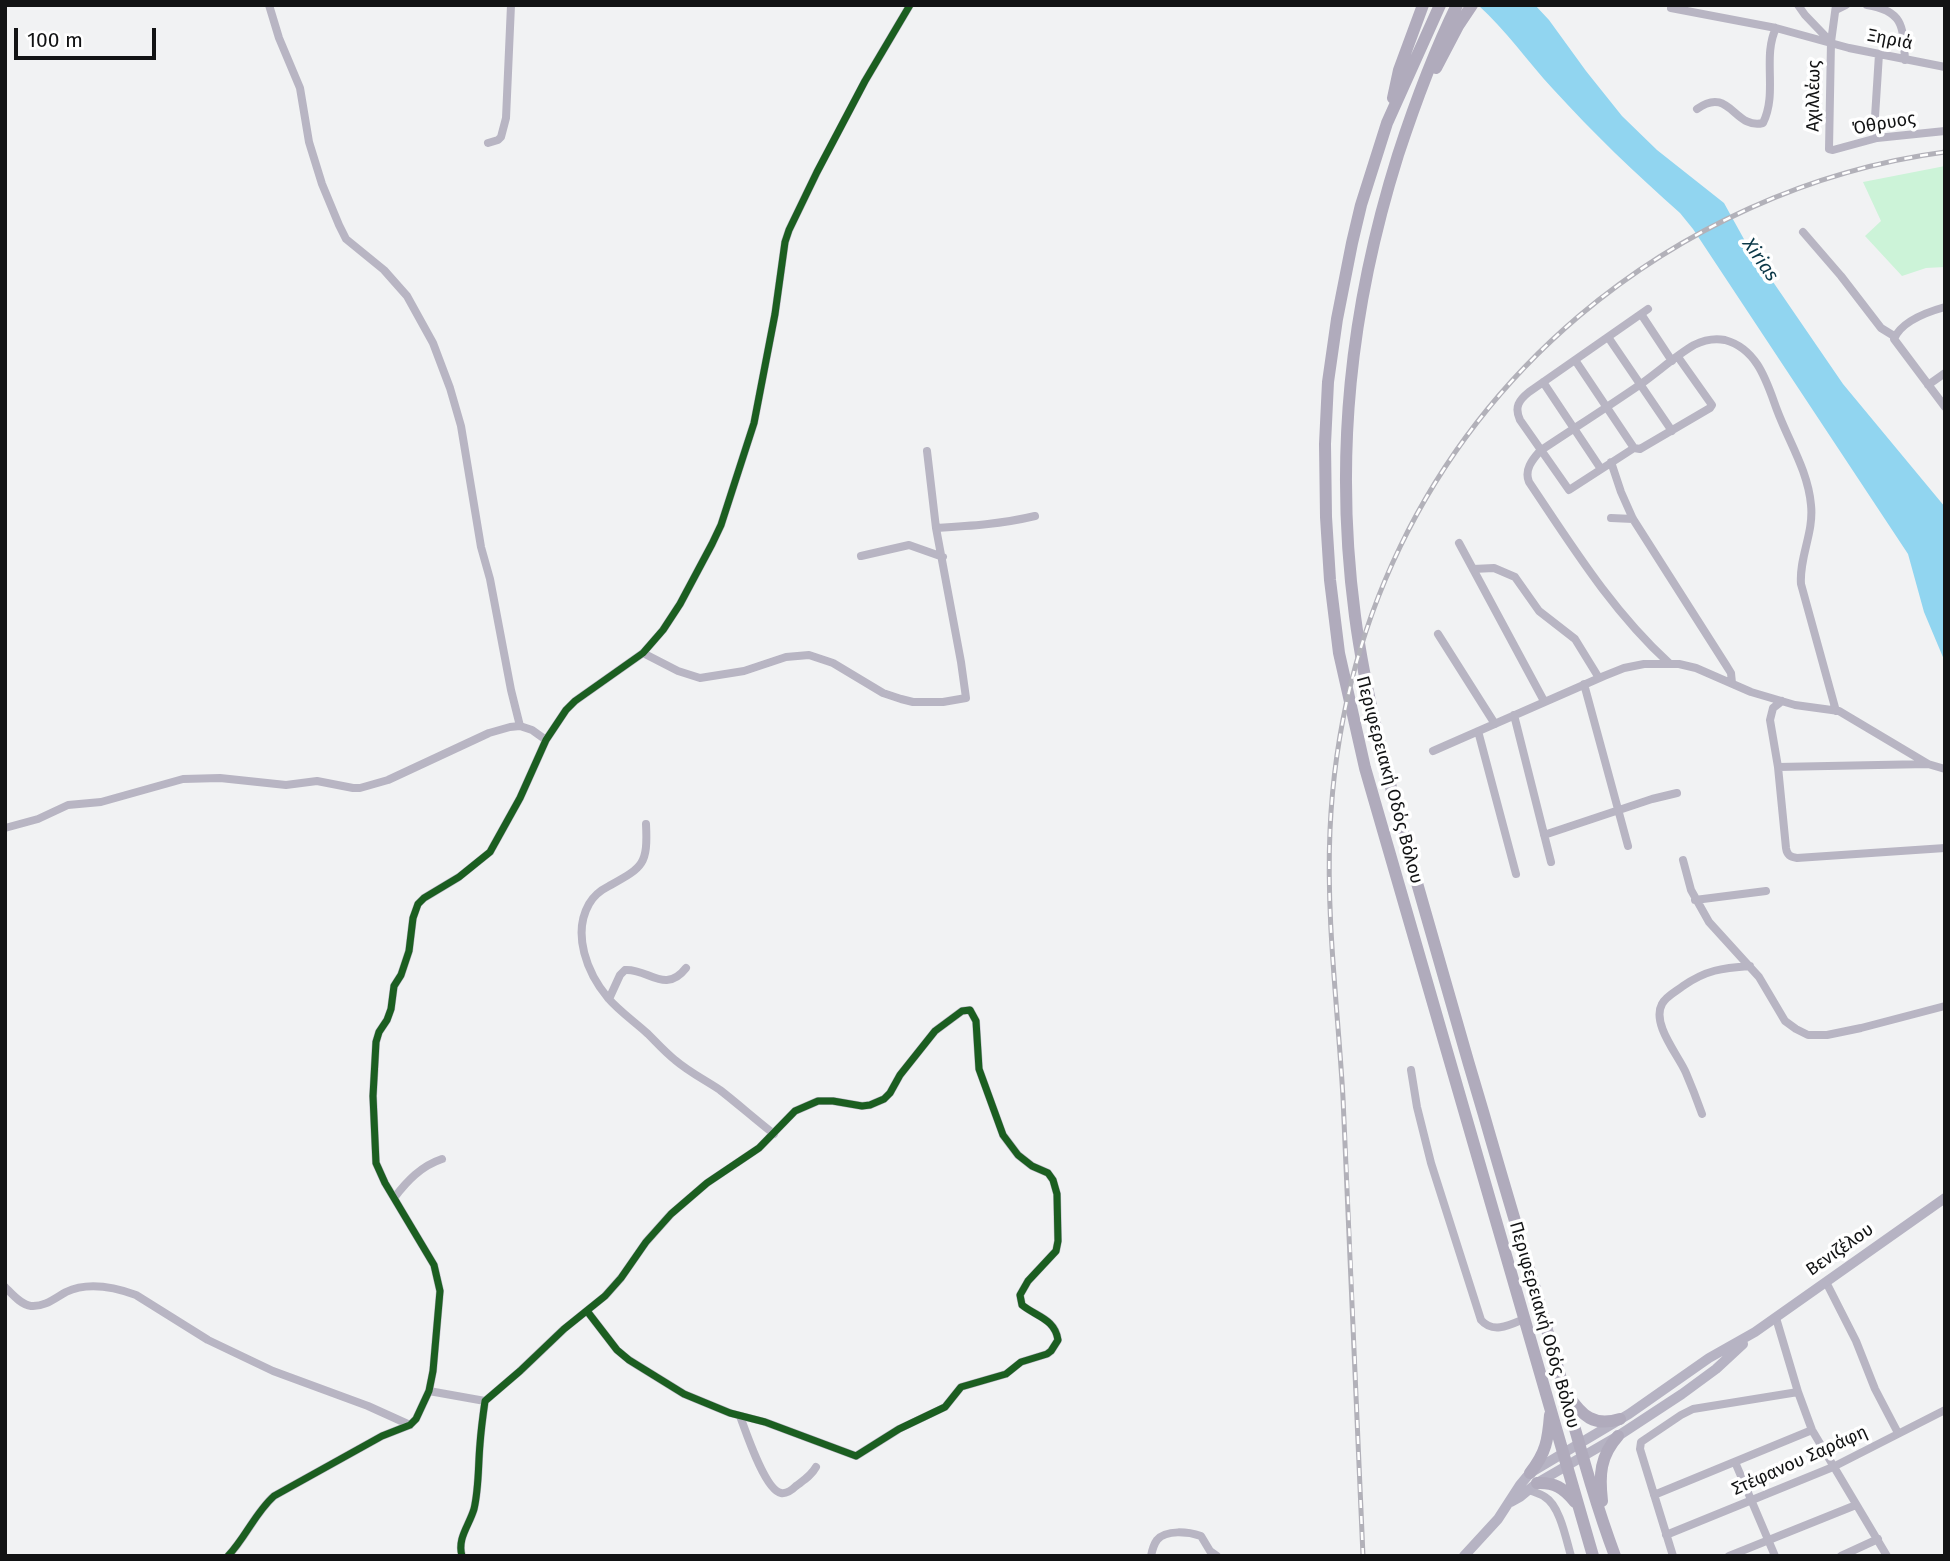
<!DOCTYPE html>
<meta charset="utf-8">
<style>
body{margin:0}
#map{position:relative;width:1950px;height:1561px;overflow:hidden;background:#f1f2f3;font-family:"Fira Sans",sans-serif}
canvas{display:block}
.frame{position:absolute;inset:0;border:7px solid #121314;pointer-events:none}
.scale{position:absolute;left:14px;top:28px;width:142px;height:32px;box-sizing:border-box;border:4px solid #121314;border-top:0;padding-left:9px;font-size:21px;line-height:24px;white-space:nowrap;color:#121314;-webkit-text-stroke:5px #fff;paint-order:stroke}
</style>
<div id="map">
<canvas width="1950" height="1561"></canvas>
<div class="frame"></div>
<div class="scale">100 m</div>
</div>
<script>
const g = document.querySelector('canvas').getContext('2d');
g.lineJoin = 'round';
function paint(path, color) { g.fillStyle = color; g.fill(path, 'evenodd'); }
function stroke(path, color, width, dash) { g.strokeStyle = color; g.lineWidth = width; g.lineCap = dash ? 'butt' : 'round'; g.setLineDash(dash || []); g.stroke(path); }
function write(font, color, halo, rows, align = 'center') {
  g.font = font + ' "Fira Sans",sans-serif'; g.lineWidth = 7; g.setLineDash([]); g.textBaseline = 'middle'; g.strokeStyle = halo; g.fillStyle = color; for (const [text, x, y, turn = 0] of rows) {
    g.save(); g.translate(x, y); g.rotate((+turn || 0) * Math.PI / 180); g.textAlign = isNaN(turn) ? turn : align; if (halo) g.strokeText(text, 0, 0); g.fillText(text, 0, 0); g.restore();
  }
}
paint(new Path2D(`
 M1945 166V267L1926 268 1902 276 1865 236 1881 221 1863 182Z`), '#ccf3d8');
paint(new Path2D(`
 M1478 5H1535L1549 20 1586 71 1622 116 1657 150 1724 203 1745 241 1843 384 1945 507V662L1924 612 1908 554 1693 229 1680 213C1636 174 1593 133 1553 89 1528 62 1506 30 1478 5Z`), '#91d5f0');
stroke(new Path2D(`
 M269 5 279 38 300 88 309 142 322 184 339 225 346 239 384 270 407 296 433 343 450 388 461 426 481 547 490 579 511 690 520 726
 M1798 5 1805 15 1829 40
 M1836 5 1831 42 1829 149 1833 150 1877 138 1945 131
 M1867 5C1904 11 1903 27 1905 60
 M1671 8 1776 28 1849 48 1945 67
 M1836 10 1846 5
 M1697 109C1730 85 1734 130 1763 123 1778 93 1762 57 1776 28
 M1877 138 1875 117 1879 54
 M488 143 498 140 501 137 506 118 511 5
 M1803 232 1841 276 1881 328 1894 336
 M1945 307C1927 312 1901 322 1894 339L1945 407
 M1648 309 1529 392C1519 400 1514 407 1520 420L1569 490 1634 448 1640 449 1710 408 1712 405 1678 357
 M1641 314 1672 361
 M1608 337 1672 431
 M1575 360 1634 448
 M1543 382 1601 469
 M1928 385 1945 373
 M1611 462 1621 492 1633 519 1726 665 1731 673 1732 683
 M1611 518 1633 519
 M936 528C970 526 1002 524 1035 516
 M1459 543 1544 701
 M861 556 909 545 943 557
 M1473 569 1494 568 1515 577 1539 611 1575 639 1599 678
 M1438 634 1495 724
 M643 653 678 671 700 678 744 671 786 657 809 655 833 663 883 693 901 699 913 702H943L966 698 961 662 936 528 927 451
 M1669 663C1612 611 1572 546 1529 482 1524 470 1532 460 1540 451 1573 429 1606 408 1638 386 1657 373 1675 356 1694 345 1704 340 1715 338 1725 340 1758 349 1767 383 1777 410 1789 442 1808 471 1811 505 1814 533 1799 557 1801 584L1836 711
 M1584 684 1628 846
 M1782 701 1773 708 1770 720 1778 767 1786 848C1787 855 1790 857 1797 858L1945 848
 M1514 715 1551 862
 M1478 731 1516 874
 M1433 751 1604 676 1624 668 1644 664H1679L1696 668 1751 692 1795 705 1839 711 1928 764 1945 769
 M1778 767 1928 764
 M646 824C648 865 643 867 609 886 601 890 594 895 589 904 572 934 587 973 608 998 619 1011 635 1022 648 1034 657 1043 665 1052 675 1060 689 1072 705 1080 720 1090 738 1104 756 1120 774 1134
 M5 828 38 819 68 805 101 802 183 779 220 778 286 785 317 781 353 788H360L388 780 489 733 510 727 520 726 532 730 546 740
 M1544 835 1652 799 1677 793
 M1683 860 1691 890 1709 922 1759 977 1785 1021 1796 1029 1808 1035H1827L1861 1028 1945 1006
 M1695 900 1766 891
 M609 999 620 975 625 970C648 968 665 995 686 968
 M1411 1070 1417 1107 1431 1163 1481 1320C1493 1334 1510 1325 1524 1319
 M1702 1114C1697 1100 1692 1087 1686 1073 1679 1056 1651 1024 1662 1004 1666 996 1677 991 1683 986 1706 970 1722 968 1750 966
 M394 1198C407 1181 421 1166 442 1159
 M1826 1282 1856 1341 1875 1389 1898 1433
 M5 1287C12 1294 21 1305 31 1306 45 1307 55 1298 66 1292 87 1282 114 1287 136 1295L208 1340 273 1371 368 1406 410 1425
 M1776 1318 1798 1392 1812 1430 1887 1556
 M429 1391 485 1401
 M740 1416C746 1432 765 1490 781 1493 787 1494 792 1490 796 1486 804 1480 811 1476 816 1467
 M1735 1462 1775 1556
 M1529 1490C1534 1492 1541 1494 1545 1497 1560 1506 1566 1539 1571 1556
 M1654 1495 1812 1430
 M1666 1535 1833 1467 1945 1410
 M228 1556C246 1537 255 1513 274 1496L382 1436 410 1425 416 1419 429 1391 433 1371 440 1291 434 1265 385 1183 376 1163 373 1096 376 1042 379 1032 387 1020 391 1009 394 986 401 975 409 951 413 918 418 904 424 898 459 877 490 852 520 798 546 740 566 710 575 701 643 653 663 630 680 604 712 544 721 525 754 423 775 314 785 242 789 230 817 172 865 81 910 5
 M462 1556C457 1538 469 1526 474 1509 479 1488 478 1466 480 1444 481 1430 483 1415 485 1401L520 1371 564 1329 605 1296 621 1278 646 1242 671 1214 707 1183 759 1148 795 1111 818 1101H833L862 1106 870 1105 884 1099 890 1093 900 1075 935 1031 962 1011 970 1010 976 1021 979 1069 1003 1135 1018 1155 1032 1166 1048 1173 1053 1180 1057 1194 1058 1241 1056 1251 1028 1281 1020 1295 1022 1305C1037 1317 1055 1319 1058 1340L1051 1351 1047 1354 1021 1362 1006 1374 961 1387 945 1407 899 1429 856 1456 765 1422 730 1413 684 1394 629 1360 617 1350 587 1311
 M1151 1556C1152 1551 1154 1544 1157 1540 1166 1529 1189 1532 1201 1536L1210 1551 1217 1556
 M1673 1556 1640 1449 1641 1442 1681 1415 1693 1409 1798 1392
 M1729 1556 1856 1505
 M1841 1556 1878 1539`), '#b8b5c3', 8);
stroke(new Path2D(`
 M1511 1502 1520 1497 1537 1483 1618 1436 1682 1394 1716 1369 1743 1344
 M1464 1556 1498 1519 1520 1485 1530 1473 1629 1414 1709 1358 1755 1332 1945 1198`), '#b6b3c3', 10);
stroke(new Path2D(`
 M1440 5 1387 123 1361 205 1352 243 1337 319 1328 382 1325 444 1326 517 1330 580 1339 653 1365 768 1593 1556
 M1457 5C1433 54 1415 103 1398 155 1350 308 1334 457 1355 616 1367 707 1393 795 1417 883 1439 961 1461 1038 1484 1115 1510 1206 1538 1296 1563 1386 1579 1443 1594 1500 1615 1556
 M1436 68 1458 26 1472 5
 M1393 98 1399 70 1423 5
 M1568 1395C1582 1416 1594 1427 1620 1419
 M1530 1473C1546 1453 1548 1440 1550 1415
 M1537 1483C1554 1482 1564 1488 1575 1502
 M1602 1501C1599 1475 1600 1456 1618 1436`), '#b0abbc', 12);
const rail = new Path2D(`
 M1363 1556C1356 1403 1351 1250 1343 1098 1338 1009 1326 920 1330 830 1339 629 1425 447 1579 316 1682 229 1810 170 1945 152`);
stroke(rail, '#b2b1b9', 5);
stroke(rail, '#fff', 2.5, [8]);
stroke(new Path2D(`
 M228 1556C246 1537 255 1513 274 1496L382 1436 410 1425 416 1419 429 1391 433 1371 440 1291 434 1265 385 1183 376 1163 373 1096 376 1042 379 1032 387 1020 391 1009 394 986 401 975 409 951 413 918 418 904 424 898 459 877 490 852 520 798 546 740 566 710 575 701 643 653 663 630 680 604 712 544 721 525 754 423 775 314 785 242 789 230 817 172 865 81 910 5
 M462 1556C457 1538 469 1526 474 1509 479 1488 478 1466 480 1444 481 1430 483 1415 485 1401L520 1371 564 1329 605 1296 621 1278 646 1242 671 1214 707 1183 759 1148 795 1111 818 1101H833L862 1106 870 1105 884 1099 890 1093 900 1075 935 1031 962 1011 970 1010 976 1021 979 1069 1003 1135 1018 1155 1032 1166 1048 1173 1053 1180 1057 1194 1058 1241 1056 1251 1028 1281 1020 1295 1022 1305C1037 1317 1055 1319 1058 1340L1051 1351 1047 1354 1021 1362 1006 1374 961 1387 945 1407 899 1429 856 1456 765 1422 730 1413 684 1394 629 1360 617 1350 587 1311`), '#1b5e20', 7);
write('18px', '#121314', '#fff', [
 ["Ξηριά",1890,40,11],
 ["Αχιλλέως",1814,96,-89],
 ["Όθρυος",1884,124,-10],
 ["Περιφερειακή Οδός Βόλου",1389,780,75],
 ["Βενιζέλου",1840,1250,-35],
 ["Περιφερειακή Οδός Βόλου",1544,1325,74],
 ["Στέφανου Σαράφη",1800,1461,-24]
]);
write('italic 19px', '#0a3747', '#fff', [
 ["Xirias",1760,260,55]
]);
</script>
